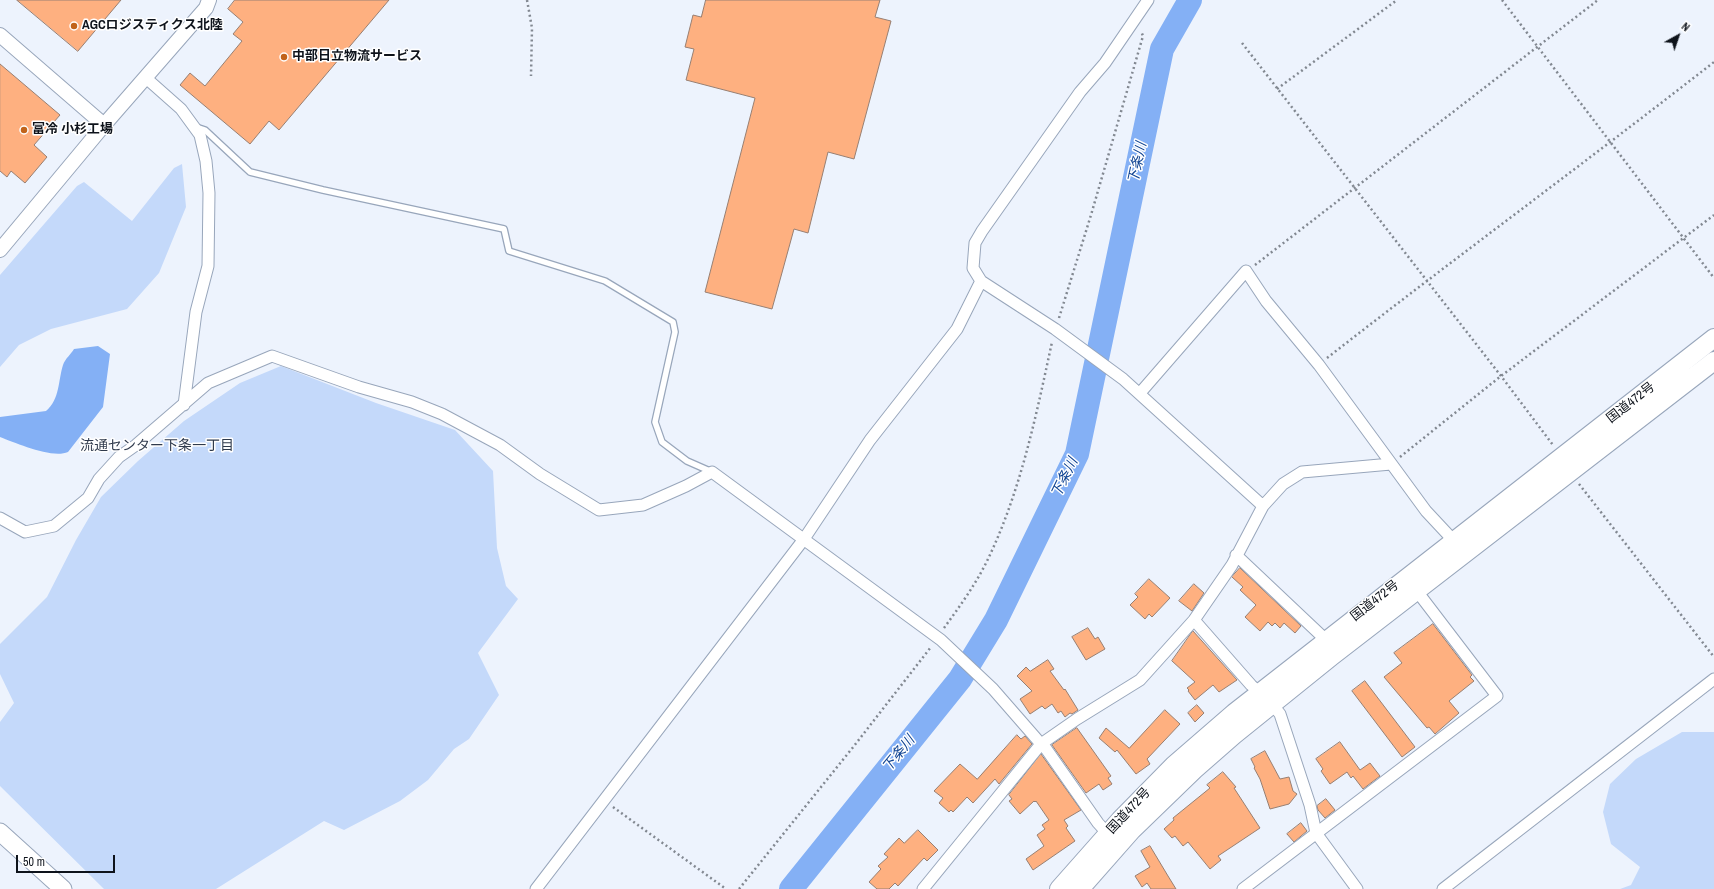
<!DOCTYPE html>
<meta charset="utf-8">
<style>
body{margin:0}
#map{position:relative;width:1714px;height:889px;overflow:hidden;background:#edf3fd;font-family:"Archivo Narrow",sans-serif}
canvas{display:block}
.north{position:absolute;left:1658px;top:16px;width:40px;height:40px;-webkit-text-stroke:3px #fff;paint-order:stroke;rotate:40deg;font-size:11px;font-weight:700;line-height:16px;text-align:center;color:#0e131b}
.north::after{content:'';display:block;margin:auto;width:14px;height:18px;background:#0e131b;clip-path:polygon(50% 0,100% 100%,50% 72%,0 100%)}
.scale{position:absolute;left:16px;top:855px;width:99px;height:18px;box-sizing:border-box;border:2px solid #0e131b;border-top:0;padding-left:5px;font-size:12px;line-height:14px;white-space:nowrap;color:#0e131b;-webkit-text-stroke:3px #fff;paint-order:stroke}
</style>
<div id="map">
<canvas width="1714" height="889"></canvas>
<div class="north">N</div>
<div class="scale">50 m</div>
</div>
<script>
const g = document.querySelector('canvas').getContext('2d');
g.lineJoin = 'round';
function paint(path, color) { g.fillStyle = color; g.fill(path, 'evenodd'); }
function stroke(path, color, width, dash) { g.strokeStyle = color; g.lineWidth = width; g.lineCap = dash ? 'butt' : 'round'; g.setLineDash(dash || []); g.stroke(path); }
function write(font, color, halo, rows, align = 'center') {
  g.font = font + ' "Archivo Narrow","Noto Sans JP",sans-serif'; g.lineWidth = 3; g.setLineDash([]); g.textBaseline = 'middle'; g.strokeStyle = halo; g.fillStyle = color; for (const [text, x, y, turn = 0] of rows) {
    g.save(); g.translate(x, y); g.rotate((+turn || 0) * Math.PI / 180); g.textAlign = isNaN(turn) ? turn : align; if (halo) g.strokeText(text, 0, 0); g.fillText(text, 0, 0); g.restore();
  }
}
paint(new Path2D(`
 M182 164 186 207 159 273 127 309 51 329 19 345 0 367V275L77 186 84 182 132 221 174 168Z
 M281 366 376 403 455 430 493 471 497 548 506 586 518 599 478 653 499 695 469 739 454 749 428 780 400 801 344 830 324 821 216 889H104L0 786V722L14 703 0 674V644L47 597 76 540 101 497 138 461 184 421 240 383Z
 M1682 732H1714V889H1620L1631 885 1640 867 1611 844 1603 812 1610 784 1636 759Z`), '#c4d9fa');
paint(new Path2D(`
 M98 346 110 354 103 407 68 452C52 459 16 443 0 437V417L46 411C60 399 58 381 63 365 65 359 71 354 74 349Z`), '#84b0f5');
stroke(new Path2D(`
 M791 889 960 679 996 620 1077 454 1162 49 1190 0`), '#84b0f5', 24);
const building = new Path2D(`
 M17 0H121L78 51Z
 M235 0H389L279 130 269 121 250 144 180 85 190 73 205 86 242 41 233 34 243 22 228 9Z
 M706 0H880L875 17 891 21 854 159 828 152 808 233 794 229 772 309 705 292 755 98 686 80 694 49 685 47 693 15 701 17Z
 M0 64 60 115 34 145 47 157 25 183 11 171 7 177 0 171Z
 M1240 568 1301 626 1295 633 1284 623 1280 628 1275 623 1272 626 1268 622 1260 631 1245 617 1256 605 1240 590 1243 587 1232 577Z
 M1149 579 1170 598 1152 617 1149 614 1145 619 1130 605 1138 597 1135 594Z
 M1194 584 1204 593 1192 611 1179 601Z
 M1433 624 1472 675 1470 677 1474 681 1449 701 1459 713 1435 734 1429 727 1427 728 1384 677 1402 663 1394 653Z
 M1088 628 1095 639 1098 637 1105 649 1086 660 1072 637Z
 M1193 631 1237 680 1219 692 1213 685 1195 700 1188 691 1189 690 1187 688 1195 682 1172 661Z
 M1048 660 1054 669 1050 671 1064 690 1065 689 1078 710 1072 714 1070 713 1065 717 1061 711 1058 713 1052 704 1045 709 1042 706 1030 714 1020 699 1032 691 1017 676 1026 667 1030 671Z
 M1365 681 1415 747 1402 757 1352 691Z
 M1197 705 1204 713 1195 722 1188 713Z
 M1165 710 1180 724 1147 759 1150 764 1136 774 1117 750 1115 752 1099 738 1106 728 1129 748Z
 M1077 728 1111 776 1108 778 1112 784 1103 790 1099 784 1086 793 1052 745Z
 M1017 735 1021 739 1025 736 1032 744 999 784 995 779 973 803 967 797 953 812 951 810 949 812 939 803 943 798 934 791 960 764 977 779Z
 M1340 742 1360 770 1370 763 1380 776 1363 789 1353 776 1351 778 1347 772 1330 784 1321 771 1323 769 1316 759Z
 M1265 751 1280 779 1289 777 1293 791 1297 794 1289 804 1270 809 1260 779 1254 768 1255 767 1251 759Z
 M1041 754 1081 810 1064 820 1068 826 1066 828 1075 841 1033 870 1026 859 1044 846 1037 835 1045 829 1042 825 1049 820 1036 801 1035 802 1034 801 1020 814 1009 801 1012 799 1009 795Z
 M1223 772 1236 787 1234 788 1260 828 1218 856 1221 860 1210 869 1188 842 1183 846 1175 836 1172 838 1164 829 1174 820 1173 818 1210 788 1207 785Z
 M1326 799 1335 810 1325 818 1318 810 1317 806Z
 M1301 823 1307 831 1294 842 1287 834Z
 M918 830 938 850 927 861 924 858 898 886 895 883 889 889H877L869 882 881 869 878 866 888 857 884 854 899 838 904 843Z
 M1150 846 1168 876 1176 889H1151L1147 883 1142 887 1135 876 1150 867 1141 851Z`);
paint(building, '#feb080');
stroke(building, '#977f72', 1);
const service = new Path2D(`
 M196 127 205 130 250 172 323 190 504 229 509 251 605 281 673 322 675 332 655 422 662 442 687 461 712 472`);
const minor = new Path2D(`
 M1148 0 1105 63 1080 92 982 231 975 243 973 268 981 281 1055 329 1123 379 1263 506
 M146 78 181 109 200 135 206 161 209 193 208 266 196 312 184 405
 M1140 393 1246 271 1266 301 1319 365 1426 511 1454 541
 M0 518 25 532 54 526 88 498 99 479 119 457 136 445 208 383 272 356 359 387 412 402 442 414 500 445 540 474 599 510 643 505 686 486 712 472 941 640 993 689 1041 744
 M1236 555 1326 640
 M1194 620 1251 685 1272 704 1280 714 1310 805 1316 833 1357 889
 M1042 743 1098 823 1108 834
 M536 889 804 539 870 440 957 329 981 281
 M923 889 1041 744 1077 719 1140 680 1194 620 1232 565 1263 506 1283 484 1302 472 1391 464
 M1243 889 1497 696 1413 586
 M1443 889 1714 679`);
const tertiary = new Path2D(`
 M0 35 104 125
 M0 250 104 125 206 8 209 0`);
const primary = new Path2D(`
 M0 832 63 889`);
const trunk = new Path2D(`
 M1059 889 1120 820 1174 765 1234 713 1714 338
 M1080 889 1132 830 1194 770 1234 735 1332 656 1714 361`);
stroke(service, '#98a6bb', 8);
stroke(minor, '#98a6bb', 13);
stroke(tertiary, '#98a6bb', 16);
stroke(primary, '#98a6bb', 19);
stroke(trunk, '#98a6bb', 20);
stroke(new Path2D(`
 M527 0 532 28 531 76
 M1502 0 1714 278
 M1242 43 1501 376 1553 445
 M1277 89 1397 0
 M1255 265 1598 0
 M1059 318 1091 215 1143 36 1141 31
 M1327 358C1455 258 1586 162 1714 62
 M1400 457 1501 376 1714 215
 M1579 484 1714 657
 M944 628C960 606 976 584 988 559 1021 490 1036 416 1052 342
 M613 807 726 889
 M739 889 854 746 931 647`), '#828891', 2.5, [2, 3]);
stroke(service, '#fff', 5.5);
stroke(minor, '#fff', 11);
stroke(tertiary, '#fff', 14);
stroke(primary, '#fff', 17);
stroke(trunk, '#fff', 18);
for (const [x, y, r, color] of [
 [74,26,4,"#c1631a"],
 [284,57,4,"#c1631a"],
 [24,130,4,"#c1631a"]
]) { const dot = new Path2D(); dot.arc(x, y, r, 0, 2 * Math.PI); g.fillStyle = color; g.fill(dot); stroke(dot, '#fff', 1.5); }
write('bold 13px', '#0e131b', '#fff', [
 ["AGCロジスティクス北陸",82,26],
 ["中部日立物流サービス",292,57],
 ["富冷 小杉工場",32,130]
], 'left');
write('13px', '#0e131b', '#fff', [
 ["国道472号",1631,403,-38],
 ["国道472号",1375,601,-38],
 ["国道472号",1129,811,-47]
]);
write('italic 14px', '#0f4392', '#fff', [
 ["下条川",1138,163,-78],
 ["下条川",1065,478,-64],
 ["下条川",899,754,-51]
]);
write('14px', '#2f3a4c', '#fff', [
 ["流通センター下条一丁目",157,446]
]);
</script>
